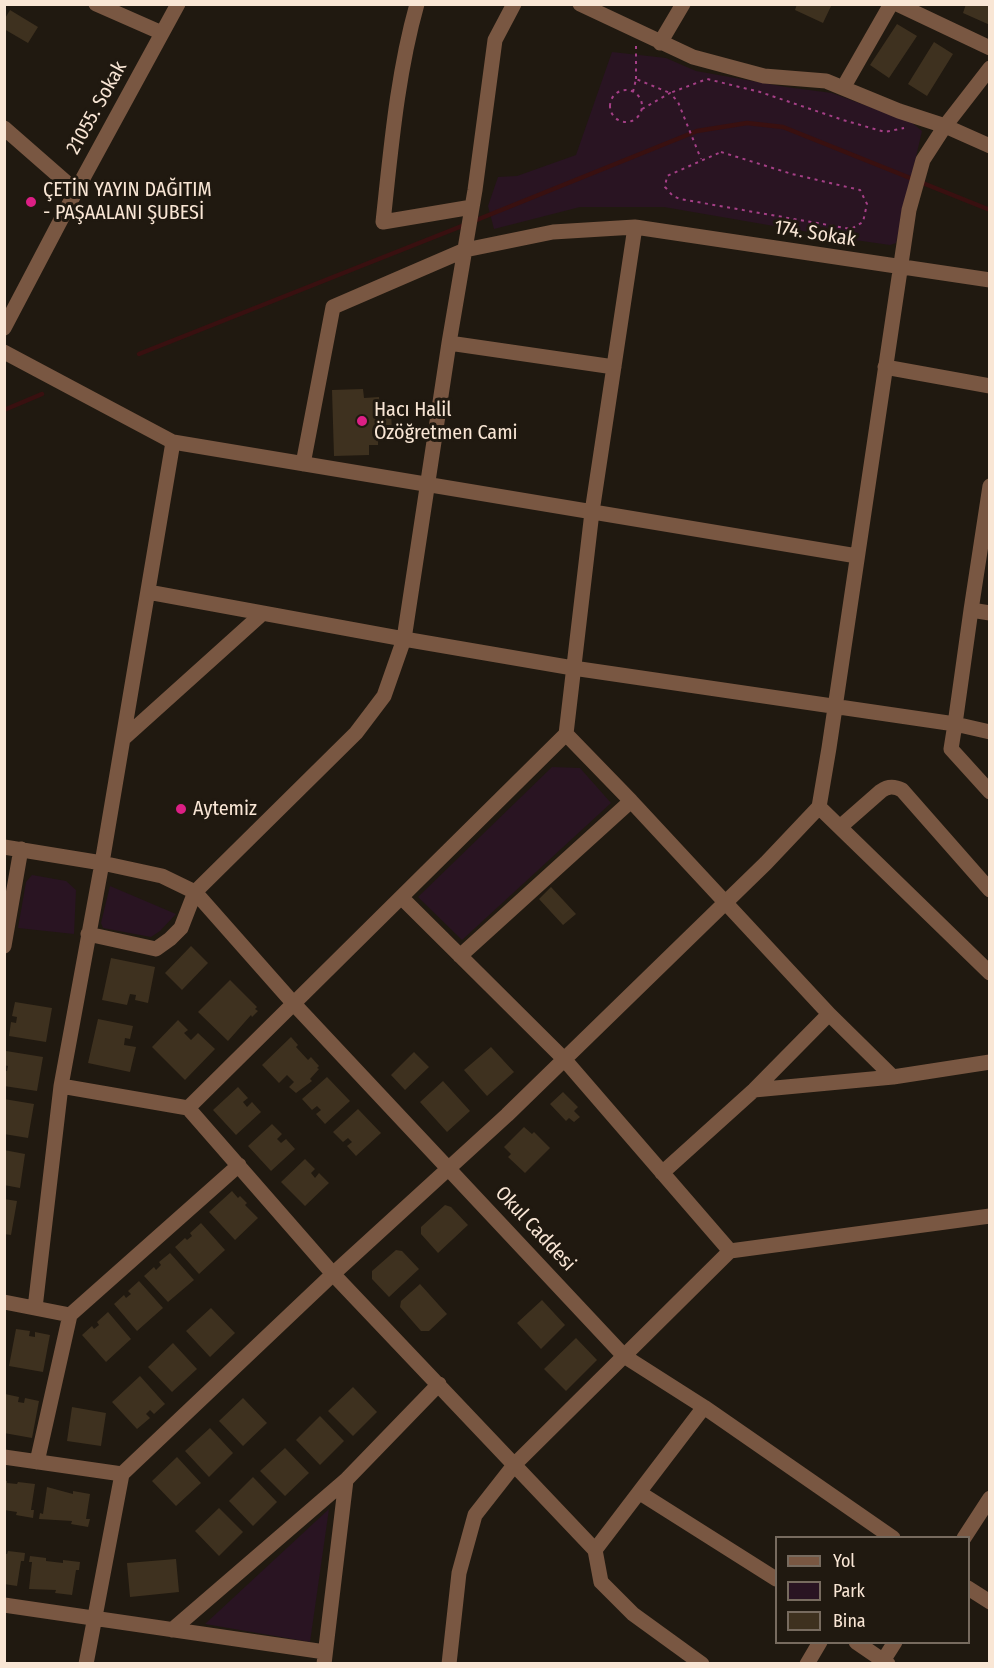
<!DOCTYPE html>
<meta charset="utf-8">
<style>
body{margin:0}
#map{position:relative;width:994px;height:1668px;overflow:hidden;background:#201910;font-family:"Fira Sans Condensed",sans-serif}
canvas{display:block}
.frame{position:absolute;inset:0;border:6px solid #f9e6d5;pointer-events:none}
.legend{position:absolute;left:775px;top:1536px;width:195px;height:108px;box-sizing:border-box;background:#201910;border:2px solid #776b5f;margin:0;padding:8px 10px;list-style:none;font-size:18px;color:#f9e6d5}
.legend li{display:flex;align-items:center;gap:12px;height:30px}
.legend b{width:30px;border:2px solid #776b5f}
</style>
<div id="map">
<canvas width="994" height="1668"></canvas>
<div class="frame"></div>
<ul class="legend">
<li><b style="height:8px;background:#795742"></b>Yol</li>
<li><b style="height:16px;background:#291422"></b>Park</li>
<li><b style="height:16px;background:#3e311f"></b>Bina</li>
</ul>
</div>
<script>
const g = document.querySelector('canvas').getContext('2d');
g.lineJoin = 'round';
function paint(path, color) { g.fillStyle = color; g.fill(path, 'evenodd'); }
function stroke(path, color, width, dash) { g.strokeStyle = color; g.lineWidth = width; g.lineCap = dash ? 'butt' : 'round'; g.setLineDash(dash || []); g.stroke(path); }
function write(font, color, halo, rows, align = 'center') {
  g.font = font + ' "Fira Sans Condensed",sans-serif'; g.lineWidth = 6; g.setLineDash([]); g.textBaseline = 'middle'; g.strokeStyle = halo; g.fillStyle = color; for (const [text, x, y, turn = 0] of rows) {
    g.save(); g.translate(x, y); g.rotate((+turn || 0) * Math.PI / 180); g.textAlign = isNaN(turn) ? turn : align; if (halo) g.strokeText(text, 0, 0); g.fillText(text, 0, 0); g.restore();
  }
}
paint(new Path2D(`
 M612 52 666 58 696 71 786 87 832 93 911 122 922 131 896 243 890 245 855 240 664 207H580L494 229 488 206 498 177 517 176 576 155Z
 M552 767 580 768 611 803 462 940 418 897Z
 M32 875 66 881 76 890 74 934 18 928 26 882Z
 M110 886 176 914 160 931 151 937 103 928 101 923Z
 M329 1509 310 1642 205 1624Z`), '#291422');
stroke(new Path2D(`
 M474 221 697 131 747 123 783 127 990 210
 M139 354 467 224
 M4 410 42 394`), '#391010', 4.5);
paint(new Path2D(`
 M797 4H832L823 23 795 10Z
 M966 4H990V25L963 13Z
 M10 10 38 27 28 43 4 29V20Z
 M897 24 917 36 889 78 870 65Z
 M934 42 953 54 927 96 908 84Z
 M363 389 364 398 379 397 380 409H391L392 434H378V445H369V455L334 456 332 390Z
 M551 887 576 914 563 925 539 899Z
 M191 946 208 963 182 990 165 973Z
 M111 958 155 967 148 1003 135 1000 136 995 130 994 127 1005 102 1000Z
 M230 980 257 1007 255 1009 258 1011 252 1017 251 1015 228 1041 198 1012Z
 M15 1002 52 1008 46 1042 9 1036 11 1022 16 1023 17 1017 12 1016Z
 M98 1019 133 1026 130 1039 125 1038 124 1045 136 1047 130 1072 88 1063Z
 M178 1020 188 1030 184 1033 191 1040 198 1033 215 1049 185 1080 152 1047Z
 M291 1037 298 1045 296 1047 308 1060 311 1057 319 1066 317 1068 319 1069 310 1079 312 1081 296 1093 289 1087 294 1082 287 1075 279 1083 262 1065Z
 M491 1047 514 1072 487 1096 464 1070Z
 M6 1051 43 1057 37 1091 4 1086V1071H7L8 1066 4 1065Z
 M414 1052 429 1067 405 1090 391 1075Z
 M327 1077 350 1101 325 1124 316 1114 321 1110 317 1106 312 1110 302 1099Z
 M443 1081 470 1111 447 1132 420 1102Z
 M238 1087 248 1098 243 1102 247 1107 252 1102 261 1112 236 1135 213 1110Z
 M563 1092 578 1107 574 1111 580 1117 574 1122 569 1118 566 1121 550 1104Z
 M4 1099 34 1104 28 1138 4 1134Z
 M358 1109 381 1133 356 1156 347 1146 352 1142 348 1138 343 1142 333 1132Z
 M272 1124 282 1134 277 1139 281 1143 286 1139 295 1149 271 1171 248 1146Z
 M524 1127 532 1134 534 1132 550 1148 525 1173 508 1157 511 1154 504 1147Z
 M4 1150 25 1154 20 1188 4 1185Z
 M305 1159 315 1169 311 1173 315 1178 319 1173 329 1183 305 1206 281 1182Z
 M232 1191 238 1198 240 1196 247 1203 245 1205 258 1218 235 1240 209 1212Z
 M4 1199 17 1201 11 1235 4 1234Z
 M445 1205 451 1207 468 1225 438 1253 421 1234V1227Z
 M201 1223 225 1250 199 1274 175 1247 185 1238 187 1240 192 1236 190 1233Z
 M396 1250 402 1251 419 1269 389 1297 372 1279V1271Z
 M170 1253 194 1280 168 1302 144 1276 154 1267 156 1270 161 1265 159 1262Z
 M139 1281 163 1308 137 1331 114 1304 124 1295 126 1298 131 1294 128 1291Z
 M420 1284 447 1314 429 1331H421L400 1307 401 1301Z
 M542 1300 565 1325 541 1349 517 1323Z
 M211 1308 235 1333 210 1357 186 1331Z
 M108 1312 131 1339 106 1362 82 1335 92 1326 94 1329 99 1325 97 1322Z
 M16 1329 30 1331 29 1336 35 1337V1332L50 1335 43 1372 9 1366Z
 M576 1338 597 1360 566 1391 544 1369Z
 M173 1343 197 1369 172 1392 148 1367Z
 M140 1376 165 1404 154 1414 150 1410 146 1414 150 1418 137 1429 112 1402Z
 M353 1387 377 1412 353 1436 328 1411Z
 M5 1394 19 1397 18 1402 24 1403 25 1398 39 1401 32 1438 4 1433Z
 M243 1398 267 1423 243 1446 219 1421Z
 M72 1407 106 1413 101 1446 67 1441Z
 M320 1416 344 1441 320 1465 296 1440Z
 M210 1428 233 1453 209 1477 185 1451Z
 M285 1448 309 1473 285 1496 260 1471Z
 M177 1457 201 1483 176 1506 152 1481Z
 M253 1477 277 1502 253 1526 229 1501Z
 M4 1480 7 1481V1483L17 1484 18 1482 35 1484 31 1510H34L33 1518 16 1515 17 1512 4 1510Z
 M47 1487 73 1494V1491L90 1494 86 1519H90L88 1527 71 1524 72 1521 39 1519 40 1513 43 1514Z
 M219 1508 243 1532 219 1556 195 1531Z
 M8 1551 25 1553 24 1561H21L17 1586 4 1584V1554H7Z
 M30 1556 46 1558V1561L63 1563V1560L80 1562 79 1570H76L72 1595 55 1593 56 1590 29 1589 32 1562H29Z
 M176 1559 179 1592 130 1597 127 1563Z`), '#3e311f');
stroke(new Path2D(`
 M636 46V79
 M610 106a16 16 0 1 1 32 0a16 16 0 1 1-32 0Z
 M633 92 636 79 670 93 707 79 760 92 843 120 885 132 904 128
 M642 109 670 93 678 102 701 159
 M721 152 792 174 860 190 867 204 863 222 851 229 680 199 673 196 665 187 667 176Z`), '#a43f86', 2, [3, 4.5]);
stroke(new Path2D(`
 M96 4 162 33
 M417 4C397 75 391 149 383 222L472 207
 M580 4 693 57 764 76 826 81 899 111 945 126 990 146
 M897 4 990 48
 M660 43 683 4
 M843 88 891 4
 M4 128 76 191
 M4 328 76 191 178 4
 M449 343 614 367
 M4 352 173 442
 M885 367 990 386
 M303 464 333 307 465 250 553 232 635 227 990 280
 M148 592 404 639 573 668 955 724 951 749 990 792
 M971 610 990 486
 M990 613 971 610 955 724 990 732
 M566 734 631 801
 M123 739 263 613
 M819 807 990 973
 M840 827 881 791C888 786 894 786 902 790L990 890
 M4 847 102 863 162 876 195 892 294 1004 624 1356 704 1407 893 1538
 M402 898 564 1059 730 1251
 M88 934 156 949 170 939 181 928 195 892 356 733 384 696 404 639 449 343 475 190 495 40 514 4
 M4 946 21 849
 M460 956 631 801 829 1014 893 1077
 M61 1086 188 1108 333 1274 595 1550 601 1582 633 1614 702 1664
 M754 1090 893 1077 990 1062
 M188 1108 566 734 592 512 635 227
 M662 1173 754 1090 829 1014
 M4 1302 70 1315 239 1165
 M35 1308 61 1086 102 863 173 442 857 556
 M4 1457 122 1474
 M37 1462 70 1315
 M640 1493 776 1579
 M964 1538 990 1498
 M595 1550 704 1407
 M968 1588 990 1602
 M4 1605 325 1652
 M172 1630 346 1480 439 1384
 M856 1642 888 1664
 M86 1664 122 1474 333 1274 507 1115 766 863 819 807 829 748 909 210 923 160 945 126 990 68
 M324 1664 346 1480
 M449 1664 459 1573 475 1515 515 1464 730 1251 990 1216
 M807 1664 820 1642
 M881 1664 895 1642`), '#795742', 15);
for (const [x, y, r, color] of [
 [31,202,6,"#dc1f85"],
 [362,421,6,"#dc1f85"],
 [181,809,6,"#dc1f85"]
]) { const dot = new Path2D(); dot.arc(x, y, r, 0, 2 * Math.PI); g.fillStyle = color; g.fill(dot); stroke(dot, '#201910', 2); }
write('20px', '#f9e6d5', '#201910', [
 ["21055. Sokak",97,108,-61],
 ["174. Sokak",815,234,9],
 ["Okul Caddesi",535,1229,47]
]);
write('20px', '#f9e6d5', '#201910', [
 ["ÇETİN YAYIN DAĞITIM",43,190],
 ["- PAŞAALANI ŞUBESİ",43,213],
 ["Hacı Halil",374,410],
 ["Özöğretmen Cami",374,433],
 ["Aytemiz",193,809]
], 'left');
</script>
